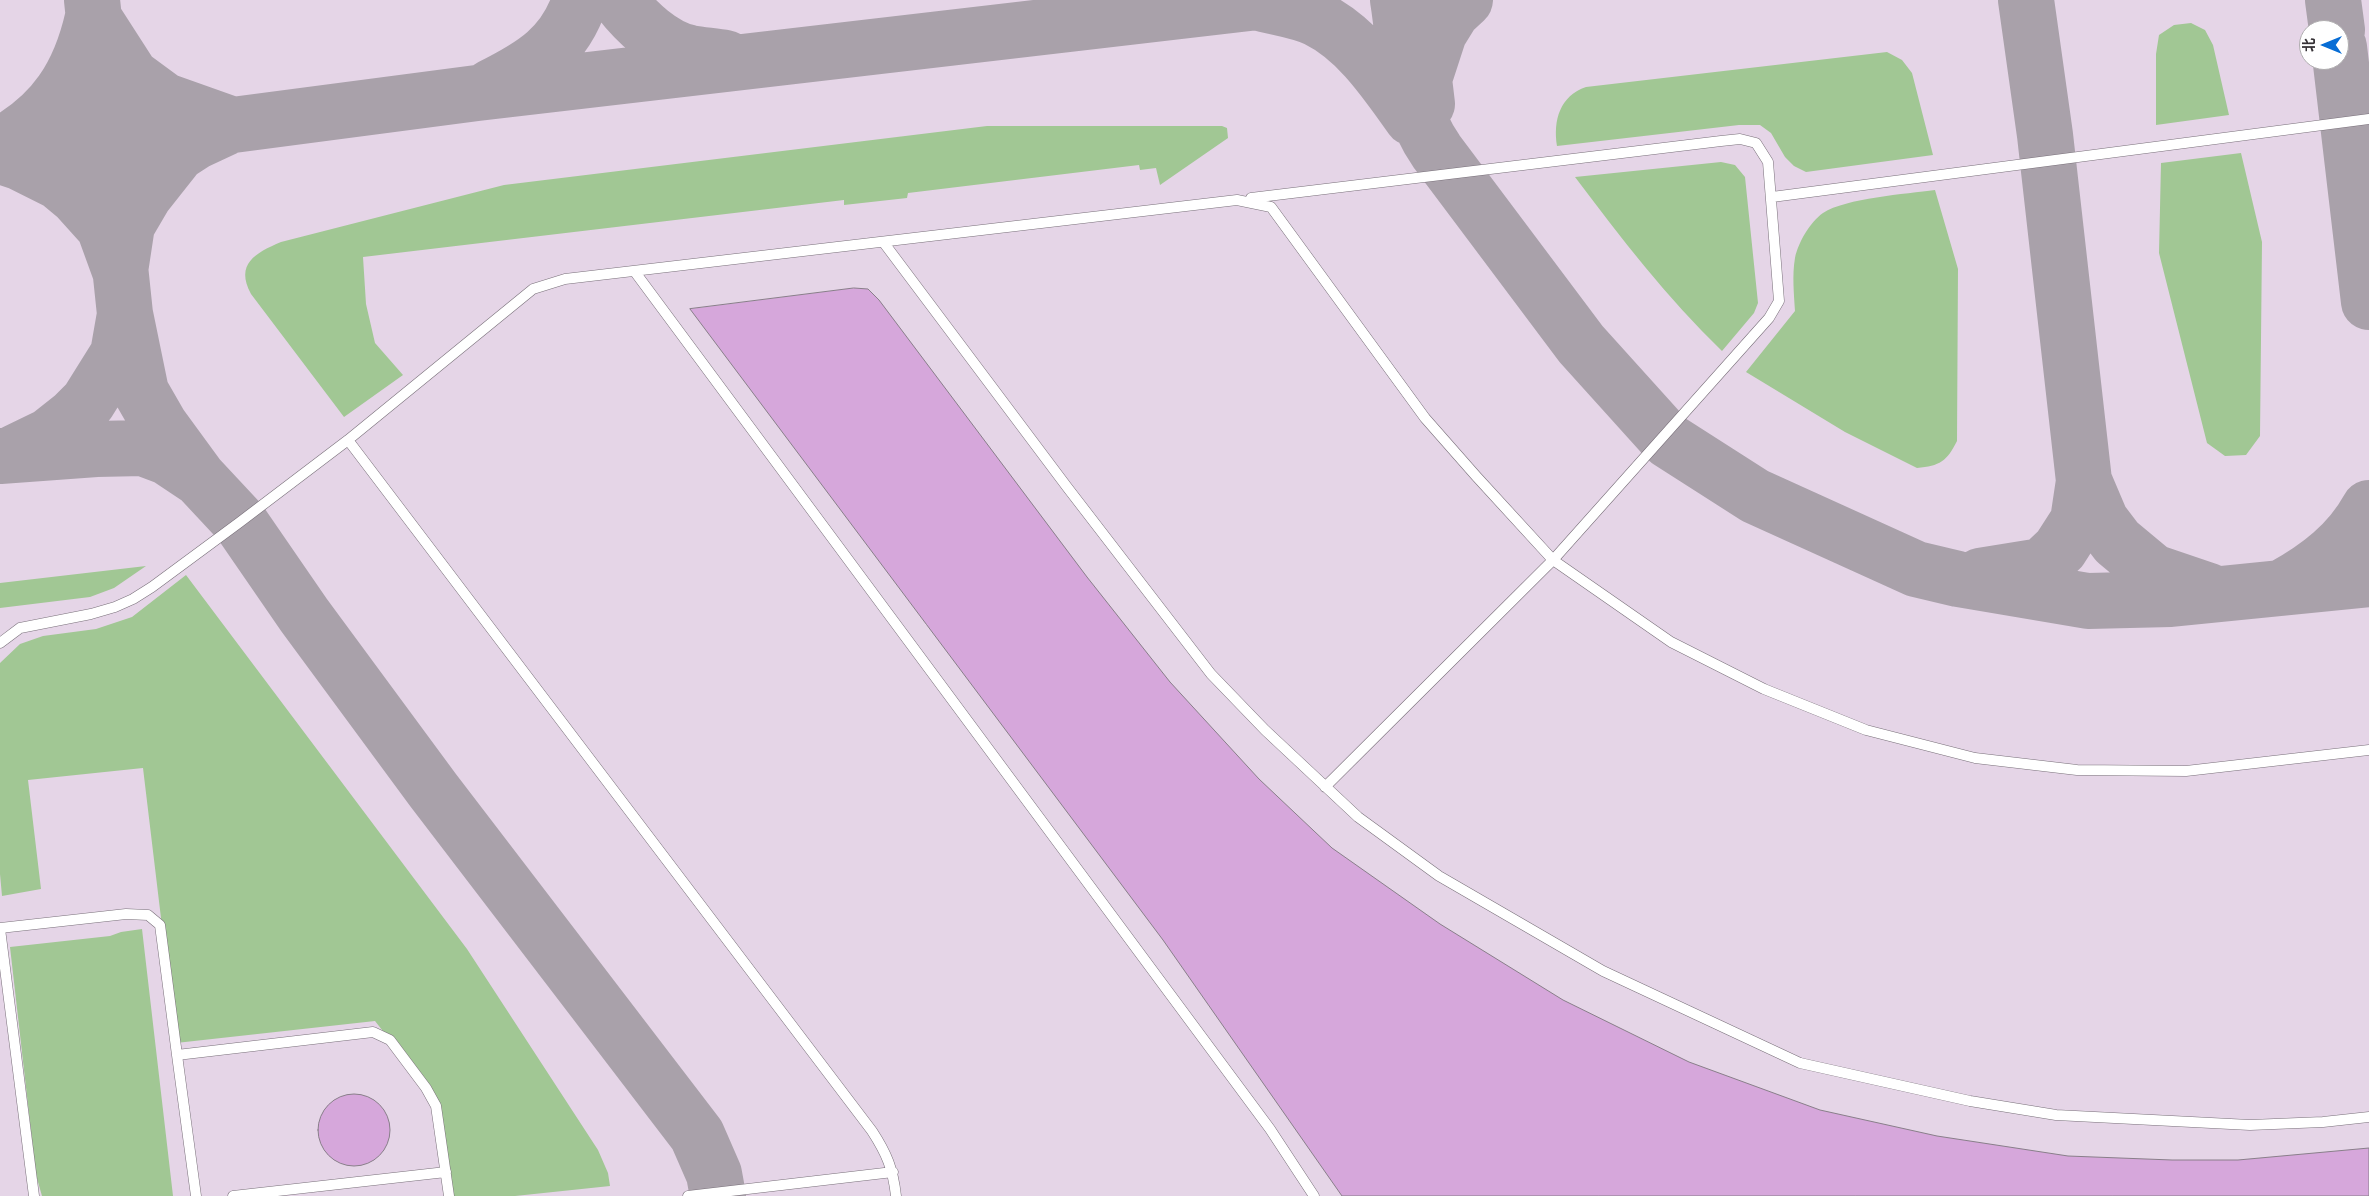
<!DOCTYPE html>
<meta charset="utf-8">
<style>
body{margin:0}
#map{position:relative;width:2369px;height:1196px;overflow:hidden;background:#ede3ee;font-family:"Sofia Sans Condensed","Noto Sans SC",sans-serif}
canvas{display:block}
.north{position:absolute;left:2299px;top:20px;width:50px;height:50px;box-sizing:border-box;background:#fff;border:1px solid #afadaf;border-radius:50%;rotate:270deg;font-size:14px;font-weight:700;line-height:20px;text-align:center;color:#363236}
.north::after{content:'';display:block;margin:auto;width:18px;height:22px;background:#076dd5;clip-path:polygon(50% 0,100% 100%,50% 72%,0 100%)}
</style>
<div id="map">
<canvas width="2369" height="1196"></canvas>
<div class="north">北</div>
</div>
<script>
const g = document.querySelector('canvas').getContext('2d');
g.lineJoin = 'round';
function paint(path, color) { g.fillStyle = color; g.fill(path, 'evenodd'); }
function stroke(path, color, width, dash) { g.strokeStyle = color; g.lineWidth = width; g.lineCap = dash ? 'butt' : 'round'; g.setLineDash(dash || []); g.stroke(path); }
paint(new Path2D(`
 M0 0H2369V1196H0ZM2309 30H2339V60H2309Z`), '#e5d5e7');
paint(new Path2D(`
 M2191 23 2205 30 2213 45 2229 115 2156 125V54L2159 35 2174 25Z
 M1887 52 1902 60 1912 73 1933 155 1806 172 1794 166 1785 157 1771 133 1760 125H1739L1557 146C1553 120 1560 96 1586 87Z
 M987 126H1222L1227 128 1228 138 1160 185 1156 168 1140 170 1139 165 908 193 907 198 844 205V200L363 257 366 304 375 343 403 375 344 417 251 294C235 264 255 253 281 242L504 185Z
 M2241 153 2262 242 2260 436 2246 455 2225 456 2207 443 2159 253 2161 163Z
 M1721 162 1735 165 1745 177 1758 303 1754 313 1722 351C1667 298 1621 238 1575 177Z
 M1935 190 1958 269 1957 441C1947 461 1940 466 1917 468L1845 432 1746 372 1795 311C1794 294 1792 275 1795 258 1798 243 1810 222 1823 213 1846 198 1906 194 1935 190Z
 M146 566 114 588 90 597 0 608V583Z
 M186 575 467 949 598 1150 608 1173 610 1186 515 1196H453L438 1101 375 1021 176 1043 143 768 28 780 41 889 2 896 0 874V663L20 644 43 636 96 629 132 617Z
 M142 929 173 1196H42L36 1175 10 947 110 936 121 932Z`), '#a1c794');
stroke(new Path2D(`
 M92 0 125 314 141 392 160 425 198 477 240 522 304 615 433 790 697 1135 714 1174 718 1196
 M619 0C636 22 662 47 690 53 702 55 714 56 726 58
 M1398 0C1407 55 1403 104 1437 152L1581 344 1664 436 1669 441 1755 496 1916 569 1958 579 2088 601 2171 599 2369 579
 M2333 0 2337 30
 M1257 2C1276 8 1299 10 1317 19 1358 39 1386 82 1412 118
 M2339 47 2369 302
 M491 87C533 66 565 47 580 0
 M1427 104 1424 79 1439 33 1452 12 1465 0
 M0 145C54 116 80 75 93 17L131 76 165 101 227 123
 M0 150 233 125 477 93 1275 0
 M0 156 19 162 59 182 77 197 104 227 120 271 127 225 144 196 178 153 195 142 225 128
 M16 452 49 436 73 417 88 402 118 354 125 314
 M0 456 96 449 143 448 167 457 197 477
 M2084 481 2101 521 2117 542 2153 572 2209 591
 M1980 576 2042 566 2060 549 2078 521 2084 481 2045 135 2026 0
 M2283 587C2319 567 2349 544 2369 508`), '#a9a1aa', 56);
const building = new Path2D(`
 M854 288 868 289 879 300 1087 577 1170 682 1259 779 1332 848 1440 924 1563 1000 1689 1062 1820 1110 1937 1136 2068 1156 2172 1160H2238L2369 1148V1196H1342L1163 940 690 309Z
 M318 1130a36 36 0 1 1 72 0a36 36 0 1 1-72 0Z`);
paint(building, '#d6a7db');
stroke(building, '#897f8a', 1);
const lane = new Path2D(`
 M1772 197 2369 119
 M1251 198 1721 141 1740 139 1756 143 1768 162 1779 301 1769 318 1553 560 1325 787
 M884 243 1067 487 1211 674 1265 730 1358 817 1439 876 1603 971 1800 1063 1970 1101 2056 1115 2250 1125 2323 1122 2369 1117
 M635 272 1270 1129 1314 1196
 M0 643 20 628 91 614 115 607 133 599 152 587 240 522 348 440
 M0 928 126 914 148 915 160 925 177 1055
 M0 929 34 1196
 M196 1196 177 1055 373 1032 390 1040 426 1088 436 1106 449 1196
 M233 1196 446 1172
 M688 1196 893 1172
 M896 1196C893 1169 887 1154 872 1131L348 440 533 289 565 279 1237 200 1271 207 1425 418 1476 476 1553 560 1671 642 1764 689 1866 730 1975 758 2077 770 2186 771 2369 750`);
stroke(lane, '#79707a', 11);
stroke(lane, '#fff', 10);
</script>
